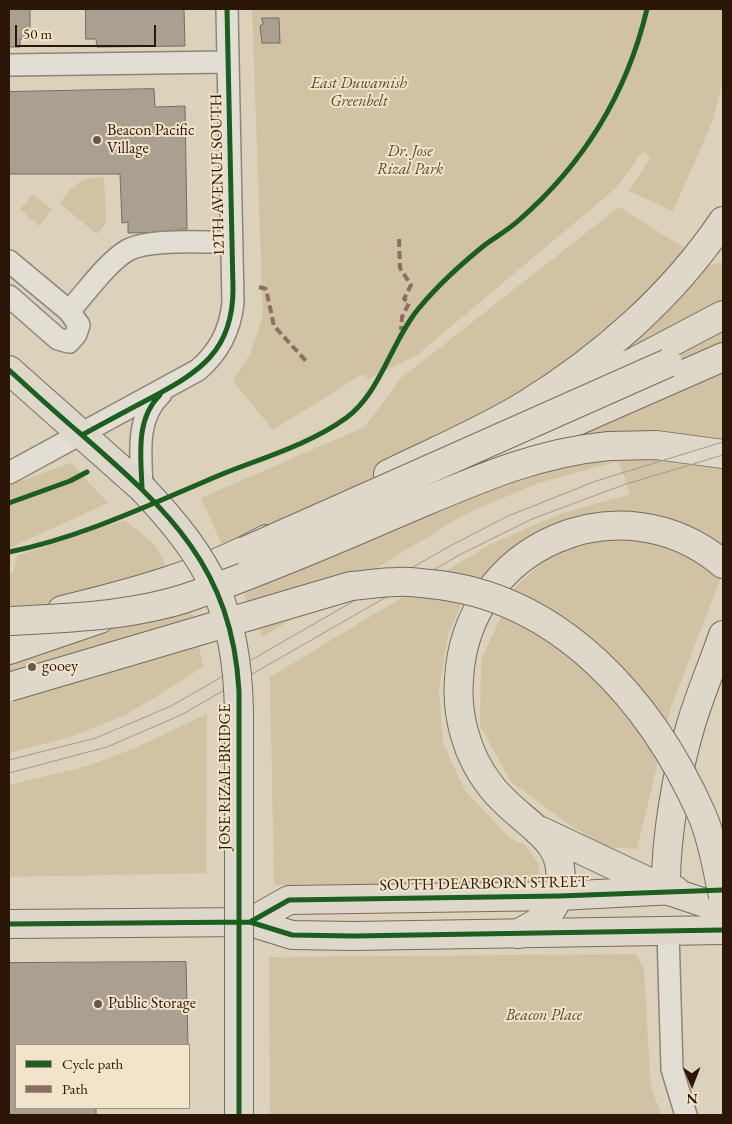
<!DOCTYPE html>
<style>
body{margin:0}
#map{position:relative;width:732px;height:1124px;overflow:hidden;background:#dcd1bb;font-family:"EB Garamond",serif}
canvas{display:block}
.frame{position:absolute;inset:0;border:10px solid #2c1608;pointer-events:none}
.legend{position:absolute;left:15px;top:1044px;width:175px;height:65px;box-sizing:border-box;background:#f1e4ca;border:1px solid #a2927c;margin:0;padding:6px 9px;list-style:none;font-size:15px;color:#2c1608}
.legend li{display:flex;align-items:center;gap:10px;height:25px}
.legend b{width:25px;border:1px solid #a2927c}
.north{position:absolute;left:667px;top:1059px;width:50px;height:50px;-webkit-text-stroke:4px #f1e4ca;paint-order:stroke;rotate:179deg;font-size:14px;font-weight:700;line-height:20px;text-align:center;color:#2c1608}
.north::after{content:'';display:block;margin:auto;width:18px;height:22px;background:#2c1608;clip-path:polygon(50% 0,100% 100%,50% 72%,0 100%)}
.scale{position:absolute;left:15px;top:25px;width:141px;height:22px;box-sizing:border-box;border:2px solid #2c1608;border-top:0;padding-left:6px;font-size:15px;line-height:18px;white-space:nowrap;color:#2c1608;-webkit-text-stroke:4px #f1e4ca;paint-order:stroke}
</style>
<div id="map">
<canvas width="732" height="1124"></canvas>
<div class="frame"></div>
<ul class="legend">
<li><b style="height:6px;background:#1b5e20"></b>Cycle path</li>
<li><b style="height:6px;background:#8d6e63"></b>Path</li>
</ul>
<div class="north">N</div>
<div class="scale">50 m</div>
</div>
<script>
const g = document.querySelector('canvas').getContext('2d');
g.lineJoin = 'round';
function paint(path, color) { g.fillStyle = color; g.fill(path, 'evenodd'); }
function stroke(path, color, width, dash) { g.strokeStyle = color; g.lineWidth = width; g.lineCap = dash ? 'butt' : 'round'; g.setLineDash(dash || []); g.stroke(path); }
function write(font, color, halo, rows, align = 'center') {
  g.font = font + ' "EB Garamond",serif'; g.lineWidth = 4; g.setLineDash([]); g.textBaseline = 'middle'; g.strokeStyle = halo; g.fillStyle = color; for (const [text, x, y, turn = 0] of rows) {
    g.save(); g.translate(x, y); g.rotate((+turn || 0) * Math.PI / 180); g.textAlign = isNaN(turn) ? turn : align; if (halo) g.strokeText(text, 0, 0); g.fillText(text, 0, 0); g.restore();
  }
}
paint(new Path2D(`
 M252 9H723V80L713 120 673 211 629 191 650 158 644 150 615 189 417 355 368 379 363 374 273 430 233 381 251 352 263 315Z
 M104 177 106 223 97 234 60 204C71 184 81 178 104 177Z
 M33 194 52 210 39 226 20 209Z
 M619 207 712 265 723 262V572L671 707 637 849 608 847 571 826 510 781 480 725 481 660 515 587 544 561 577 545 568 520 524 539 491 566 461 605 448 635 439 690 443 743 465 791 509 837 526 846 538 863 541 882 274 885 270 677 489 545 557 515 630 494 619 463 615 462 539 483 467 513 263 637 201 498 365 427 401 378Z
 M71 463 108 503 9 548V485Z
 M125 520 155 545 194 618 203 667 128 714 73 736 9 753V573H13L17 556Z
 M207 714 206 873 9 877V785L88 766 135 748Z
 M636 954 644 970 650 1074 652 1091 662 1115H270L269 957Z`), '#d2c2a4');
const building = new Path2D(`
 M9 9H30V39H20V47H9Z
 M86 9H184L185 46 97 47 96 39H86Z
 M262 18H279L280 43H262L260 26 263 24Z
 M154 89 155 107 185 106 187 229H178V232L128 233V222L122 223 120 174H9V92Z
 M186 962 188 1045H16V1108H96V1115H9V963Z`);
paint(building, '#a9a091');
stroke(building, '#756c5f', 1);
const minor = new Path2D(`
 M9 65 228 62
 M9 261 69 311 79 325 76 334 69 342 58 339 9 296
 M69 311C86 293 107 262 128 250 151 238 205 243 232 242
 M9 473 198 370C219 352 230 331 233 303L227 9
 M142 488C141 455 135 418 161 394
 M668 932 672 1069 686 1115`);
const major = new Path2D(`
 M9 370 142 488
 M250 922 289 900 559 896 675 890
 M9 924 250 922 292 935 353 936 723 930`);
const highway = new Path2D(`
 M577 392 723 315
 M609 446 656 445 723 454
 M388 474C435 451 483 431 527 404 603 357 673 295 723 221
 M443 480 723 357
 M62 610C132 593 203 574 266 539
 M9 650 100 619
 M541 831 666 890 723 909
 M666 890C665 840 677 770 692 721 701 692 713 664 723 635
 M518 934C527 928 539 923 546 916 566 896 565 859 547 840 529 820 506 807 490 785 467 756 456 715 459 679 466 545 621 478 723 564`);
stroke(minor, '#8e8577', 24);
stroke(major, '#756c5f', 30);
stroke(highway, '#756c5f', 30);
stroke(minor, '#e3ded3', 21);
stroke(major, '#ded8cb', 28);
stroke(highway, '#ded8cb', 28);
stroke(new Path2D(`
 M9 760 96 738 171 706 448 547 508 516 596 481 723 442
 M9 773 107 747 181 715 461 554 532 519 626 484 723 455`), '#a09a90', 1);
const majorBridge = new Path2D(`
 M142 488C211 561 237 610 239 712V1115`);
const highwayBridge = new Path2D(`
 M245 551 668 363
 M9 621C70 618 136 616 195 595 266 570 336 540 405 510 474 481 534 453 609 446
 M9 687 351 586C366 585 381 582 396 582 407 581 419 583 430 584 560 596 652 702 702 815 713 840 717 870 723 896`);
stroke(majorBridge, '#756c5f', 30, []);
stroke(highwayBridge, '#756c5f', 30, []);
stroke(majorBridge, '#ded8cb', 28);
stroke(highwayBridge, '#ded8cb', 28);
stroke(new Path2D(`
 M399 239 400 268 411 285 404 299 409 303 402 317 401 330
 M259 287 266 289 274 326 306 361`), '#8d6e63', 4, [8, 4]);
stroke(new Path2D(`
 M9 370C33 392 57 414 82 435 169 511 232 568 239 691V1115
 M82 435C104 423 126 411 149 399 199 372 233 352 233 289L227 9
 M142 488C141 457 135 419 160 395
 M9 503 70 481 87 472
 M9 552C84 537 155 502 225 473 265 457 310 444 346 418 380 394 392 340 419 308 439 284 461 264 486 244 497 236 508 230 518 221 584 164 627 93 647 9
 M250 922 289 900 559 896 723 890
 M9 924 250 922 292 935 353 936 723 930`), '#1b5e20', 5);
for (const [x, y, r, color] of [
 [97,140,5,"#6a5747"],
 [32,667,5,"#6a5747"],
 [98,1004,5,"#6a5747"]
]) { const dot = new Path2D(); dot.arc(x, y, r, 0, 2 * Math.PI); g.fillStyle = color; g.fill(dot); stroke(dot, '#f1e4ca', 2); }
write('italic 16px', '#5b4631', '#f1e4ca', [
 ["East Duwamish",359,84],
 ["Greenbelt",359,102],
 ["Dr. Jose",410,152],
 ["Rizal Park",410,170],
 ["Beacon Place",544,1016]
]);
write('16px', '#2c1608', '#f1e4ca', [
 ["Beacon Pacific",107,131],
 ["Village",107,149],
 ["gooey",42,667],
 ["Public Storage",108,1004]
], 'left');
write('16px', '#2c1608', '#f1e4ca', [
 ["12TH AVENUE SOUTH",218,175,-91],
 ["JOSE RIZAL BRIDGE",226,777,-90],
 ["SOUTH DEARBORN STREET",484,884,-1]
]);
</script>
